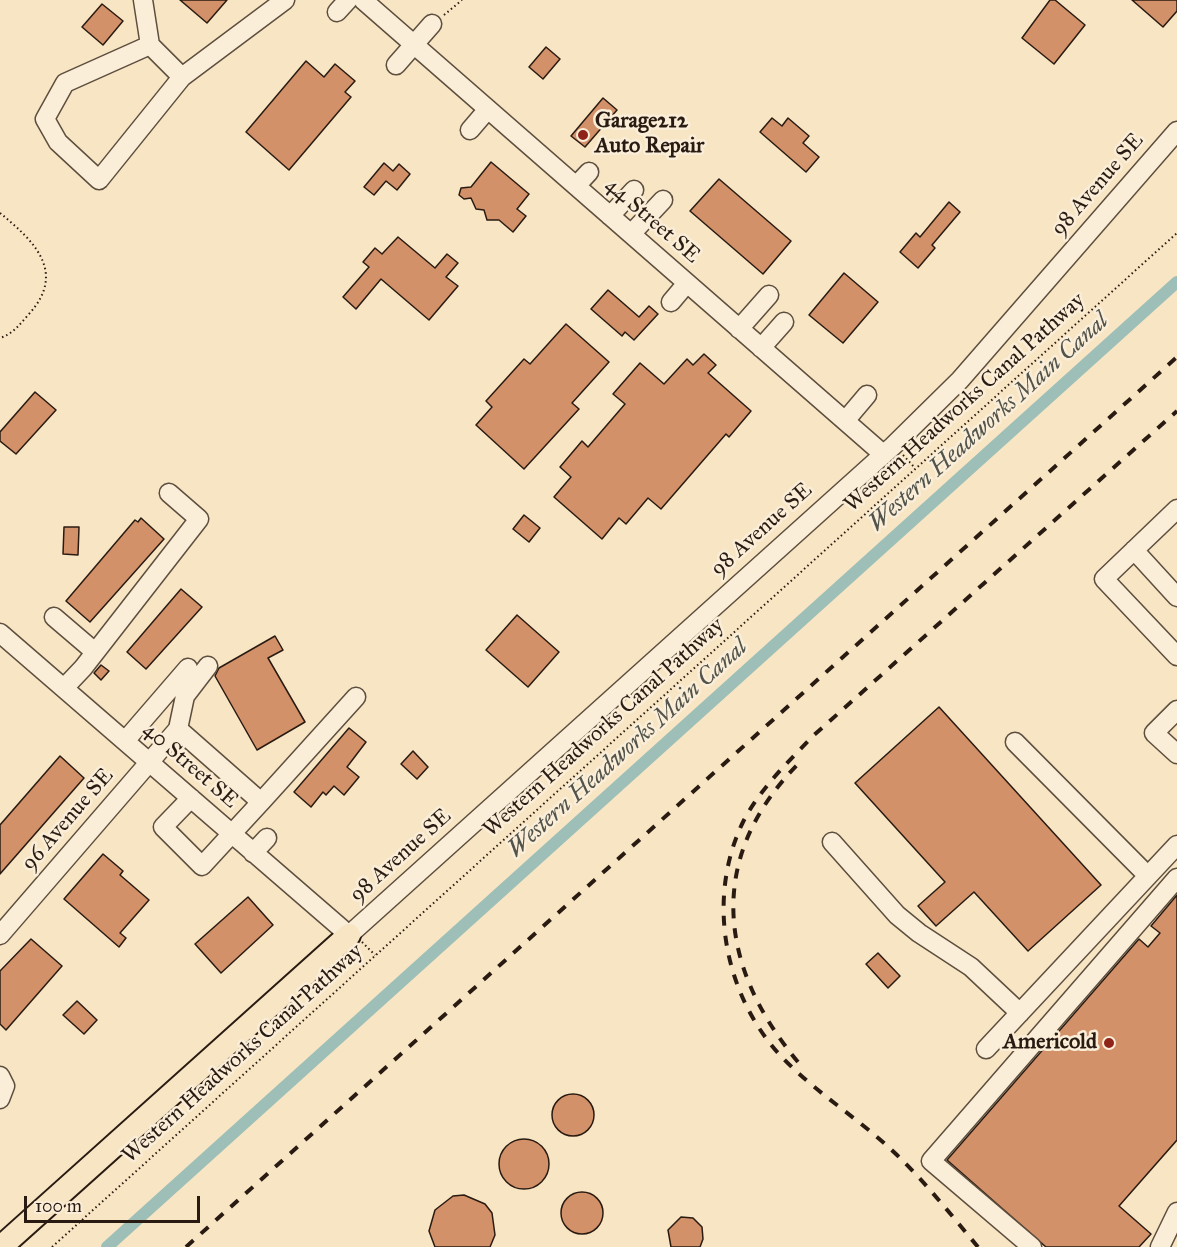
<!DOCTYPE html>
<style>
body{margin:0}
#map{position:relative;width:1177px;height:1247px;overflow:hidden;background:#f7e5c4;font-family:"IM FELL Great Primer",serif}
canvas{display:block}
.scale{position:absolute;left:24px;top:1196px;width:176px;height:27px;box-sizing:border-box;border:3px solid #2a1b12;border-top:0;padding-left:8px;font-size:18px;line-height:21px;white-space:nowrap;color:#2a1b12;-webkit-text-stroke:4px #faeed9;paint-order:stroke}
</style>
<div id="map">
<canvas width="1177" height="1247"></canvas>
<div class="scale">100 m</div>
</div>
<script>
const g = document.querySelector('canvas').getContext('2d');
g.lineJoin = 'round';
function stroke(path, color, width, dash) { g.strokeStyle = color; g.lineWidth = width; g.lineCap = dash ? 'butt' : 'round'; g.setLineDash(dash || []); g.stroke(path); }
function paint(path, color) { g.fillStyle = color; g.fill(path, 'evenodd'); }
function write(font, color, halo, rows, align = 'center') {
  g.font = font + ' "IM FELL Great Primer",serif'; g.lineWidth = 5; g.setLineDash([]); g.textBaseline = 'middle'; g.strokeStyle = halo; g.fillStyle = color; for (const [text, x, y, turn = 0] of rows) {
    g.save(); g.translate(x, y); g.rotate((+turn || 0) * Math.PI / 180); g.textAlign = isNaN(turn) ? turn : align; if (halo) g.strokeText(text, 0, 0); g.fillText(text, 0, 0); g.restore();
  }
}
stroke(new Path2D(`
 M107 1247 1177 282`), '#9dbfb7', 12);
const building = new Path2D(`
 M180 0H227L207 23Z
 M1050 0H1055L1085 25 1054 64 1022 38Z
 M1132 0H1177V11L1163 27Z
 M102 4 123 21 103 45 82 27Z
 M546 47 560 59 543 79 529 67Z
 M306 61 324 77 335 64 355 81 345 92 351 97 289 170 246 132Z
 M603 98 617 110 585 147 571 136Z
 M772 118 782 126 788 118 809 136 803 143 819 157 806 172 760 132Z
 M491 162 529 194 517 209 526 216 513 232 499 220H487L484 210 476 209 471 198 464 199 459 195 461 188 471 187Z
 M384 163 393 171 399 164 410 174 397 190 386 181 374 195 364 187Z
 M719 179 791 241 763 274 690 211Z
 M949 202 960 212 932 245 935 248 918 268 900 252 916 233 920 237Z
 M398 237 435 268 447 254 458 263 446 277 458 286 429 320 381 279 356 309 343 297 369 267 363 262 375 248 382 254Z
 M844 273 878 302 843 343 809 315Z
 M608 290 639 317 649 306 658 314 634 340 625 332 622 336 591 309Z
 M566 324 609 362 572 403 579 409 524 469 476 425 492 407 486 401 524 359 530 364Z
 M704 354 716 365 708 373 751 411 729 437 726 434 661 509 648 498 626 524 619 518 602 539 554 497 571 477 560 467 582 441 588 447 625 404 613 394 640 363 664 384 687 359 693 365Z
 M35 392 56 410 16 454 0 441V432Z
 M524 515 540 528 529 542 513 529Z
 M141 518 164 539 90 622 66 601 135 520 138 522Z
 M64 527H79L78 555 63 554Z
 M181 589 202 607 146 669 127 652Z
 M517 615 559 652 528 687 486 650Z
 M275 636 283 650 268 658 305 722 257 750 215 676 219 668Z
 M101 665 109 671 101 680 94 673Z
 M939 707 1101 885 1028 951 974 892 936 926 918 906 945 882 855 783Z
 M349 728 366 742 347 767 359 777 344 795 334 786 326 795 323 792 311 807 294 792Z
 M413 751 428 767 417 779 401 764Z
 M60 756 84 778 0 874V825Z
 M103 854 123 871 120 875 149 900 120 933 126 938 119 947 64 899Z
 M1177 895V1140L1119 1206 1151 1234 1139 1247H1046L947 1160 1139 939 1148 947 1160 933 1151 926Z
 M248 897 273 925 221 973 195 944Z
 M31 939 62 966 6 1030 0 1024V971Z
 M878 953 900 976 888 988 866 964Z
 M77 1001 97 1020 84 1034 63 1015Z
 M552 1115a21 21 0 1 1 42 0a21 21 0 1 1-42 0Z
 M499 1164a25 25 0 1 1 50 0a25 25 0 1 1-50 0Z
 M561 1213a21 21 0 1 1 42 0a21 21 0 1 1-42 0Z
 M464 1195 485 1204 492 1213 495 1235 490 1247H435L429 1231 435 1210 453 1196Z
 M681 1217 693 1218 702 1227 703 1239 700 1247H671L668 1230Z`);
paint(building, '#d39169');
stroke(building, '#2a1b12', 1.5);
const minor = new Path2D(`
 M143 0 150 45 182 77 285 0
 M363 0 883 454
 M337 12 348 0
 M150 45 65 83 45 119 58 142 99 180 182 77
 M396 65 432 24
 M470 130 488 109
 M576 186 589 172
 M610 216 634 190
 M631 234 663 200
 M671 302 687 283
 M739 329 769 295
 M761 348 784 322
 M845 421 867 395
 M1177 509 1104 579 1177 656
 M1134 550 1177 597
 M54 617 95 652
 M0 633 349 935 893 446 960 380 1177 131
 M64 688 83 668 199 519 169 493
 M1177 710 1154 733 1177 754
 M178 729 261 802 202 866 163 827 191 798
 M125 741 188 668
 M1015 742 1148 876
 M261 802 356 697
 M832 842 897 915 919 933 971 967 1020 1013
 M253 853 267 838
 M0 935 178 729 185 696 208 666
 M986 1049 1177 845
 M0 1076 5 1086 0 1099
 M1032 1247 931 1161 1177 878
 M1160 1247 1177 1212`);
const major = new Path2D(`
 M1 1247 349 935`);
stroke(minor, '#5d4e3e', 21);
stroke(major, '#2a1b12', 26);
stroke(new Path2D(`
 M444 15 462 0
 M0 213C34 241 67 272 29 314 20 324 13 334 0 338
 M903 455 915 468
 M362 942 375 955
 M52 1247 1177 233`), '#2a1b12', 2, [1.5, 3]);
stroke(minor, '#faeed9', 18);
stroke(major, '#f7e5c4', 22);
stroke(new Path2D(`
 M798 1062C717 965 706 856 800 762
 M186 1247 1177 357
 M978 1247C952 1216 926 1183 897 1155 860 1119 814 1092 779 1054 723 992 706 896 744 820 761 788 788 762 813 736L1177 411`), '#2a1b12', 4, [10, 10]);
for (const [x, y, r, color] of [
 [583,135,6,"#8f2418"],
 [1109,1043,6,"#8f2418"]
]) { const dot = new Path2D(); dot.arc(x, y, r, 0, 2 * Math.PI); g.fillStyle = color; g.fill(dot); stroke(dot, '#faeed9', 2); }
write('bold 22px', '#2a1b12', '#faeed9', [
 ["Garage212",595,122],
 ["Auto Repair",595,147],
 ["Americold",1097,1043,"right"]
], 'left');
write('22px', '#2a1b12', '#faeed9', [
 ["98 Avenue SE",1098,185,-49],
 ["44 Street SE",652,221,41],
 ["Western Headworks Canal Pathway",965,403,-42],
 ["98 Avenue SE",762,530,-42],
 ["Western Headworks Canal Pathway",604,728,-42],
 ["40 Street SE",190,766,41],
 ["96 Avenue SE",68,820,-49],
 ["98 Avenue SE",401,856,-42],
 ["Western Headworks Canal Pathway",243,1054,-42]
]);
write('italic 24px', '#52544c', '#faeed9', [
 ["Western Headworks Main Canal",989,423,-42],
 ["Western Headworks Main Canal",628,749,-42]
]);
</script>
